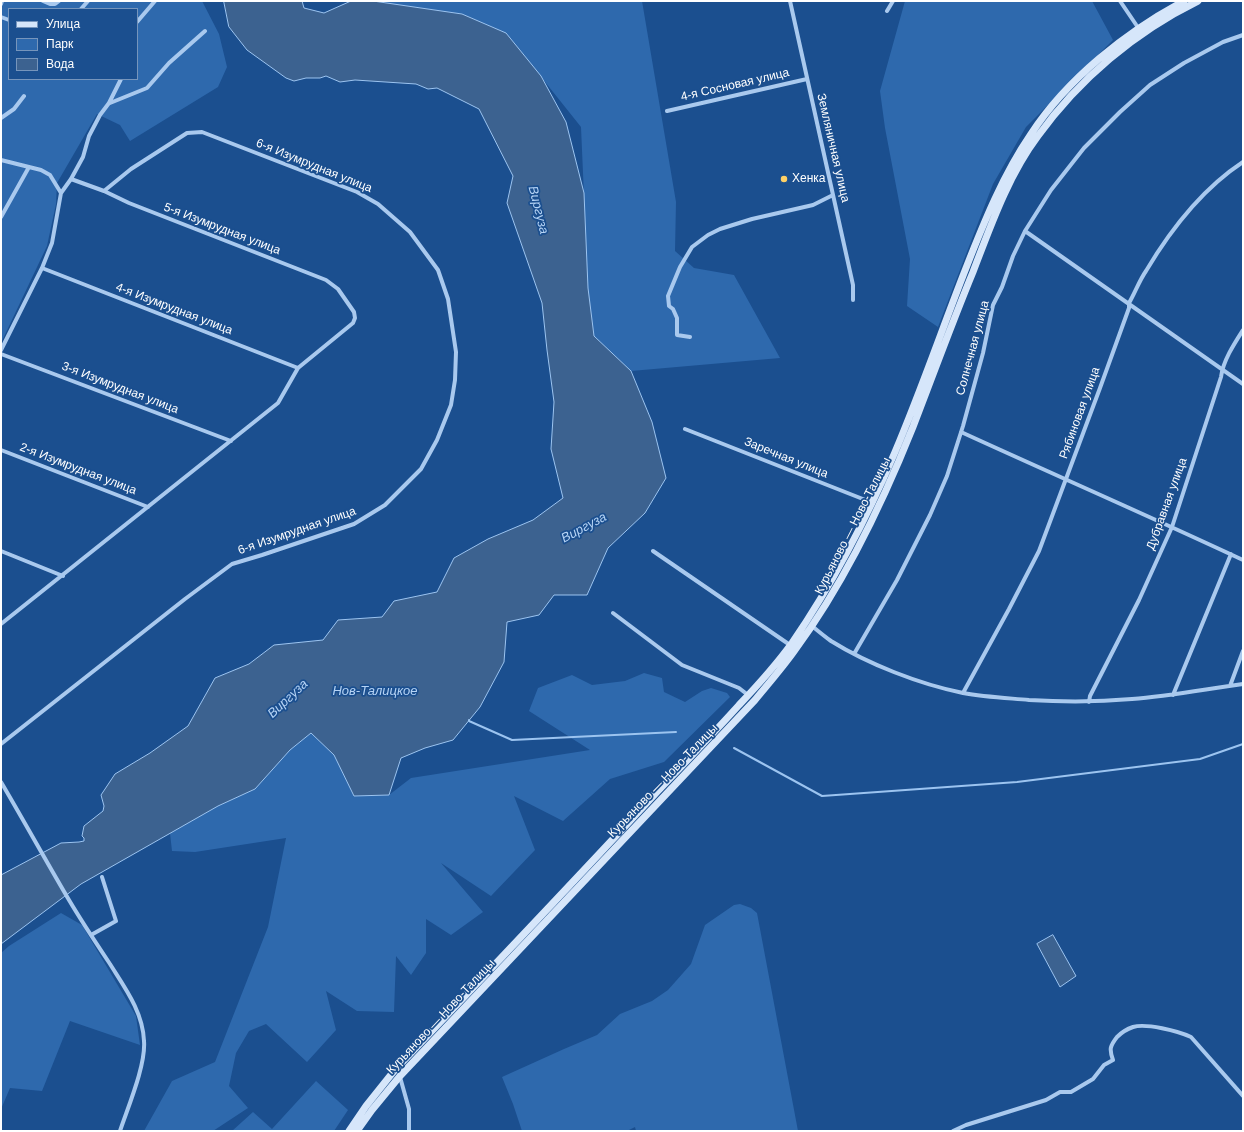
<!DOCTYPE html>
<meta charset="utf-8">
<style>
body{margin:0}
#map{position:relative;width:1244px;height:1132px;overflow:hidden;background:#1b4f8f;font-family:Helvetica,sans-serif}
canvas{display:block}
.frame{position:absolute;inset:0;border:2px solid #fff;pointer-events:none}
.legend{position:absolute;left:8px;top:8px;width:130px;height:72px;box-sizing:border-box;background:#1b4f8f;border:1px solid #7695bc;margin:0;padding:5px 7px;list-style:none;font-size:12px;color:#fff}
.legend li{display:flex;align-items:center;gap:8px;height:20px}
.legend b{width:20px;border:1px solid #7695bc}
</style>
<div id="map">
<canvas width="1244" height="1132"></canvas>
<div class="frame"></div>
<ul class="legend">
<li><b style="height:5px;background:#d6e6fa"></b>Улица</li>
<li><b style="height:11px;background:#2e69ad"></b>Парк</li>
<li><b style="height:11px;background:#3c6290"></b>Вода</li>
</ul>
</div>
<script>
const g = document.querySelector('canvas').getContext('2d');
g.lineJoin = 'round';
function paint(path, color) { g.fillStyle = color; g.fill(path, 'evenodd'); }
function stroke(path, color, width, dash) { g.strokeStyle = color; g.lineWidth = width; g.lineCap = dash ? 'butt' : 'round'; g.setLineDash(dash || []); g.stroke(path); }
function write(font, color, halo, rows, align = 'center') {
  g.font = font + ' Helvetica,sans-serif'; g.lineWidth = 3.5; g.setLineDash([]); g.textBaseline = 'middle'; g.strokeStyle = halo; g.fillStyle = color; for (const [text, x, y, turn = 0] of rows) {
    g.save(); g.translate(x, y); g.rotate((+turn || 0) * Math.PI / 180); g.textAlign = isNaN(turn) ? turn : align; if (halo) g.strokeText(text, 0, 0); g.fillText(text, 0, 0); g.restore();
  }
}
paint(new Path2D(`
 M1 1H202L219 34 227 67 218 87 130 141 120 125 97 114 57 183 56 204 47 246 1 343ZM9 9H137V79H9Z
 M373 1H642L676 202 675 251 694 268 734 275 780 358 631 371 594 336 588 288 581 127 506 33 462 14Z
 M905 1H1092L1113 40 1026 127 993 184 938 327 907 306 910 259 885 128 880 91Z
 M644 673 662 678 664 692 685 702 702 691 711 688 727 693 730 697 664 762 610 779 563 821 514 796 535 850 491 896 441 863 483 912 451 935 426 919V953L411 975 396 956 394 1012 357 1011 326 991 336 1030 307 1062 266 1024 249 1031 236 1053 229 1086 248 1108 213 1131H144L172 1081 215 1062 268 927 286 838 195 852 172 851 170 833 218 806 255 789 290 750 311 733 334 755 354 796 389 795 411 778 590 750 529 711 538 688 572 675 592 685 625 681Z
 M740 904 751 908 757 913 798 1131H636L635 1127 627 1131H522L513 1104 502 1077 564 1049 597 1035 620 1014 652 1001 668 990 691 964 705 925 734 905Z
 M61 913 82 925 136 1016 140 1045 70 1021 42 1091 10 1088 1 1109V953L9 946Z
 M316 1081 348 1110 334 1131H232L253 1112 272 1129Z`), '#2e69ad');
const water = new Path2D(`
 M224 1H302L304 8 324 13 351 1H373L462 14 506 33 541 76 566 122 584 193 588 288 594 336 631 371 652 422 666 478 645 513 608 548 587 595H554L539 615 507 622 504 662 480 707 453 740 425 748 401 758 389 795 354 796 334 755 311 733 290 750 255 789 218 806 81 884 1 944V875L61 843 79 842 84 841V838L82 836 84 826 103 811 104 806 101 795 115 774 150 753 188 726 215 678 249 664 274 645 323 640 338 620 382 617 394 601 437 592 454 558 488 539 533 520 563 498 551 449 554 402 547 350 542 303 507 203 513 176 479 109 437 88 428 89 416 84 355 80 340 82 326 76 320 78H306L294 81 286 78 247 50 229 27Z
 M1053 935 1076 976 1060 987 1037 944Z`);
paint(water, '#3c6290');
stroke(water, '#9cc4f0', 1);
stroke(new Path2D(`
 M469 720V721L512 740 676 732
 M734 748 822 796 1017 782 1200 759 1243 744`), '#9cc4f0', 2);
stroke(new Path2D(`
 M43 1 50 4H55L59 1
 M790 1 849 267 853 285V300
 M1120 1 1139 29
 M1 4 2 1
 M81 9 88 1
 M887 11 893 1
 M1 17 9 20
 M137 22 155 1
 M110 103 147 88 169 63 205 31
 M667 111 807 79
 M1 118 14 109 24 96
 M1 160 41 170 50 175 61 193
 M1 217 29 167
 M1025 231 1243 384
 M42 268 298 368
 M690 337 677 335V318L673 309 669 306 668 296 680 267 692 247 708 235 720 229 752 219 813 205 833 195
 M1 350 42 268 52 243 61 193 71 179 83 157 89 136 100 115 109 103 121 79
 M1 354 231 441
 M685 429 873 503
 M961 432C1055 475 1149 516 1243 560
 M1 450 148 507
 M1 551 63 576
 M653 551 790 645
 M613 613 682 665 739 688 748 695
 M1 624 278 403 298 368 353 323 355 318 354 312 338 289 326 280 129 203 104 191 71 179
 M812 626C818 631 824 636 831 641 868 664 919 684 963 693 985 697 1007 698 1029 700 1063 702 1098 702 1132 699 1169 696 1206 689 1243 684
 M854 654 897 580 930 515 947 476 963 426 983 353 993 305 1002 287 1013 256 1025 231 1051 190 1084 148 1120 112 1150 85 1184 63 1223 42 1243 35
 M1230 686 1243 651
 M963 693 1009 609 1039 551 1100 388 1129 308V303C1135 293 1139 281 1146 271 1171 229 1202 189 1243 162
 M1173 695 1231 554
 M1089 702 1090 696 1139 600 1172 527 1221 377C1223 361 1234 344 1243 330
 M1 744 185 599 232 564 262 555 354 524 385 505 421 469 437 440 451 405 455 380 456 352 448 299 438 270 410 232 378 204 357 192 202 132 187 133 131 169 104 191
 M1 782C24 821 46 861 69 900 82 922 96 943 110 964 125 988 143 1012 144 1041 146 1065 128 1107 120 1131
 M91 935 116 921 102 877
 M400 1077 409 1109V1131
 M953 1131 966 1125 1046 1100 1060 1092H1071L1093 1079 1104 1065 1113 1060C1109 1049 1110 1046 1117 1037 1121 1033 1127 1029 1133 1027 1146 1023 1178 1031 1191 1037L1243 1096`), '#a9c9ee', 4);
stroke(new Path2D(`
 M349 1131 366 1106 394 1071C481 979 569 887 655 794 683 765 712 735 739 705 758 685 776 665 792 643 833 583 867 518 895 452 921 391 942 329 966 268 984 222 1003 175 1031 134 1067 79 1126 32 1184 1
 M357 1131 372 1110 400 1076 755 700C769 683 783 667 795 650 843 585 883 502 913 427 933 375 952 323 973 272 991 225 1008 176 1038 136 1079 79 1135 32 1198 1`), '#d6e6fa', 7);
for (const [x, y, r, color] of [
 [784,179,4,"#ffd166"]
]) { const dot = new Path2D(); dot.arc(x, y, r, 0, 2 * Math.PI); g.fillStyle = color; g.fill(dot); stroke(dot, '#1b4f8f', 1.5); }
write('12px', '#fff', '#1b4f8f', [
 ["4-я Сосновая улица",735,85,-13],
 ["Земляничная улица",833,148,77],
 ["6-я Изумрудная улица",314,166,22],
 ["5-я Изумрудная улица",222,229,21],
 ["4-я Изумрудная улица",174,309,21],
 ["Солнечная улица",973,348,-75],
 ["3-я Изумрудная улица",120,388,21],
 ["Рябиновая улица",1080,413,-70],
 ["Заречная улица",786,458,22],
 ["2-я Изумрудная улица",78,469,21],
 ["Дубравная улица",1167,504,-70],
 ["Курьяново — Ново-Талицы",853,526,-63],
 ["6-я Изумрудная улица",297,531,-19],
 ["Курьяново — Ново-Талицы",663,781,-46],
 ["Курьяново — Ново-Талицы",441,1017,-47]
]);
write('12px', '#fff', '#1b4f8f', [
 ["Хенка",792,179]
], 'left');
write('italic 13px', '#b5d3f5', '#1b4f8f', [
 ["Виргуза",538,210,76],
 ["Виргуза",584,528,-28],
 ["Нов-Талицкое",375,691],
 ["Виргуза",288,699,-43]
]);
</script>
